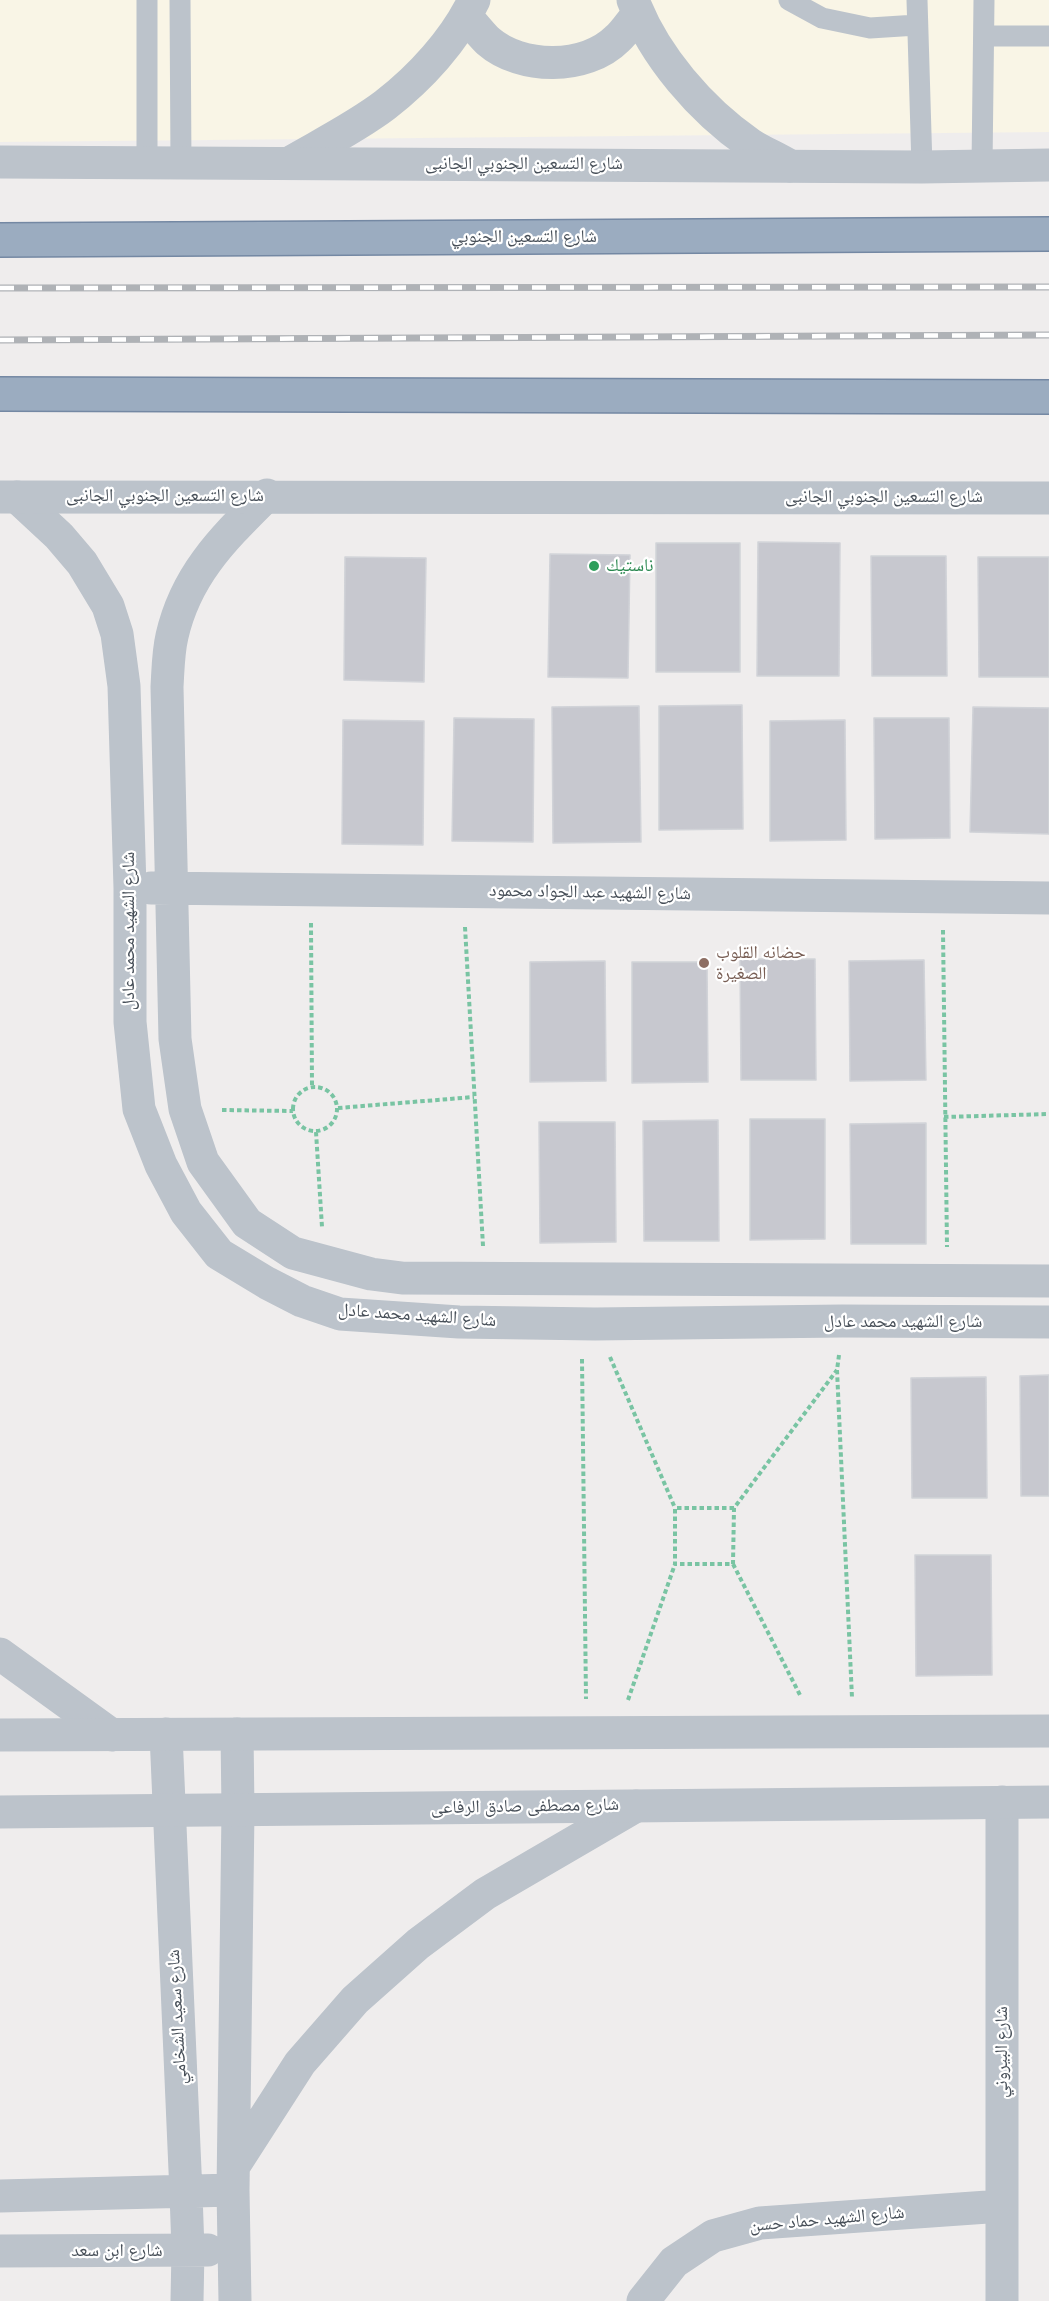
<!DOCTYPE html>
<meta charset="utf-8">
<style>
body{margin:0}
canvas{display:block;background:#efeded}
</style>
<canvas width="1049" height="2301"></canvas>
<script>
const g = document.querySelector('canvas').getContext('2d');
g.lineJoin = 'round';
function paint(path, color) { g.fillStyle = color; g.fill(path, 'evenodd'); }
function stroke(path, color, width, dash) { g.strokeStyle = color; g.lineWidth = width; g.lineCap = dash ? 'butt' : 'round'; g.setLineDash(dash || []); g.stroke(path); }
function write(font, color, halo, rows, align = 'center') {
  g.font = font + ' Poppins,"Noto Naskh Arabic",sans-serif'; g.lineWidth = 4.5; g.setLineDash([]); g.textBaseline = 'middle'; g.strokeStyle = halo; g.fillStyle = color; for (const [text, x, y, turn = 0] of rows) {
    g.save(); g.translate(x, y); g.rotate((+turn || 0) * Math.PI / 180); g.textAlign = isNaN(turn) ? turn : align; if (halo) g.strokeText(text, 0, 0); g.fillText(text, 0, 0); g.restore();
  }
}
paint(new Path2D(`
 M0 0H1049V132L0 142Z`), '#f9f5e6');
const building = new Path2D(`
 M758 542 840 543 839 676H757Z
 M656 543H740V672H656Z
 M550 554 630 555 628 678 548 677Z
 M871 556H946L947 676H872Z
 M345 557 426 558 424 682 344 680Z
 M978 557H1049V677H979Z
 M742 705 743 829 659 830V706Z
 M639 706 641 842 553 843 552 707Z
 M973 707 1049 708V834L970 832Z
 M454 718 534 719 533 842 452 841Z
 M874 718H949L950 838 875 839Z
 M343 720 424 721 423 845 342 844Z
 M845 720 846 840 770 841V721Z
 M740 959H815L816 1080H741Z
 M924 960 926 1080 850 1081 849 961Z
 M605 961 606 1081 530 1082V962Z
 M632 962H707L708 1082 632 1083Z
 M750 1119H825V1239L750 1240Z
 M718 1120 719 1241H644L643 1121Z
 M539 1122H615L616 1242 540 1243Z
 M926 1123V1244H851L850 1124Z
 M1049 1375V1496H1021L1020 1376Z
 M986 1377 987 1498H912L911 1378Z
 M915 1555H991L992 1675 916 1676Z`);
paint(building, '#c7c8cf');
stroke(building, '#d1d3d8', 1.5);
const trunk = new Path2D(`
 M0 240 1049 234
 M0 394 1049 397`);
stroke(trunk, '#7488a3', 36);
stroke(new Path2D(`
 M311 923 312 1087
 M465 927 483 1246
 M943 930 947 1247
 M293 1109a22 22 0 1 1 44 0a22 22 0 1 1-44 0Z
 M338 1108 474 1097
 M222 1110 293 1111
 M944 1117 1049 1114
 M316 1132 322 1227
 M839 1355 837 1370 852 1698
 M610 1357 675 1508
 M582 1359 586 1699
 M734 1508H675V1564H733L734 1508 837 1370
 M733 1564 801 1697
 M628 1700 675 1564`), '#79c4a3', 4, [4.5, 3]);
stroke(new Path2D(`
 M147 0V164
 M180 0 181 164
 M789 0 822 18 870 28 917 25
 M917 0 922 167
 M984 36H1049
 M982 166 984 0`), '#bcc3cb', 21);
stroke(new Path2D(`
 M633 0C654 56 701 110 750 144 762 152 777 158 790 166
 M466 16C473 24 480 33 488 41 521 70 586 70 617 39 625 32 631 22 638 14
 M291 162C322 144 356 127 385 105 420 78 455 40 474 0
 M267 495C224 538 186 574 172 636 168 653 168 671 167 687L175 1039 185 1109 203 1162 247 1223 293 1253 371 1274 402 1278 1049 1281
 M17 497 59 536 82 563 108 606 117 634 124 686 130 888V1022L139 1109 161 1165 186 1212 219 1254 267 1283 302 1301 340 1314 459 1322 595 1324 842 1321 1049 1322
 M151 888 1049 898
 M0 1654 112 1735
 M166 1734 186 2193 188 2250 187 2301
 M1002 1802V2301
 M235 2164 300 2063 355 2000 418 1944 485 1894 636 1806
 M0 2196 233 2190
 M0 2251 208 2250
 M235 2301 233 2190 238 1810 237 1734
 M643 2301 674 2262 713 2236 760 2223 1002 2206`), '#bcc3cb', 33);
stroke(new Path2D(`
 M0 162 922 167 1049 165
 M0 497 1049 498
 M0 1735 1049 1731
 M0 1812 1049 1802`), '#bcc3cb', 33);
stroke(trunk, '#9bacc0', 33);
const rail = new Path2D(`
 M0 288 1049 287
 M0 340 1049 335`);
stroke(rail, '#afb2b6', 7);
stroke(rail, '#fff', 4.5, [14]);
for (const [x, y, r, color] of [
 [594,566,6,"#2e9e5b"],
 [704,963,6,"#8d6e63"]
]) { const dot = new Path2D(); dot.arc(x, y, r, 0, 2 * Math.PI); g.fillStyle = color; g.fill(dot); stroke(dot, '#fff', 2); }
write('18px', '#474f58', '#fff', [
 ["شارع التسعين الجنوبي الجانبى",524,164],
 ["شارع التسعين الجنوبي",524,237],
 ["شارع التسعين الجنوبي الجانبى",165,496],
 ["شارع التسعين الجنوبي الجانبى",884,497],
 ["شارع الشهيد عبد الجواد محمود",590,893,1],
 ["شارع الشهيد محمد عادل",129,931,-90],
 ["شارع الشهيد محمد عادل",417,1316,4],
 ["شارع الشهيد محمد عادل",903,1322],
 ["شارع مصطفى صادق الرفاعى",525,1807,-1],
 ["شارع سعيد الشخامي",178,2017,-93],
 ["شارع البيروني",1002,2052,-90],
 ["شارع الشهيد حماد حسن",827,2220,-5],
 ["شارع ابن سعد",117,2251]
]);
write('18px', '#27864d', '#fff', [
 ["ناستيك",606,566]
], 'left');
write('18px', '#785e54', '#fff', [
 ["حضانه القلوب",716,953],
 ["الصغيرة",716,974]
], 'left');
</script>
